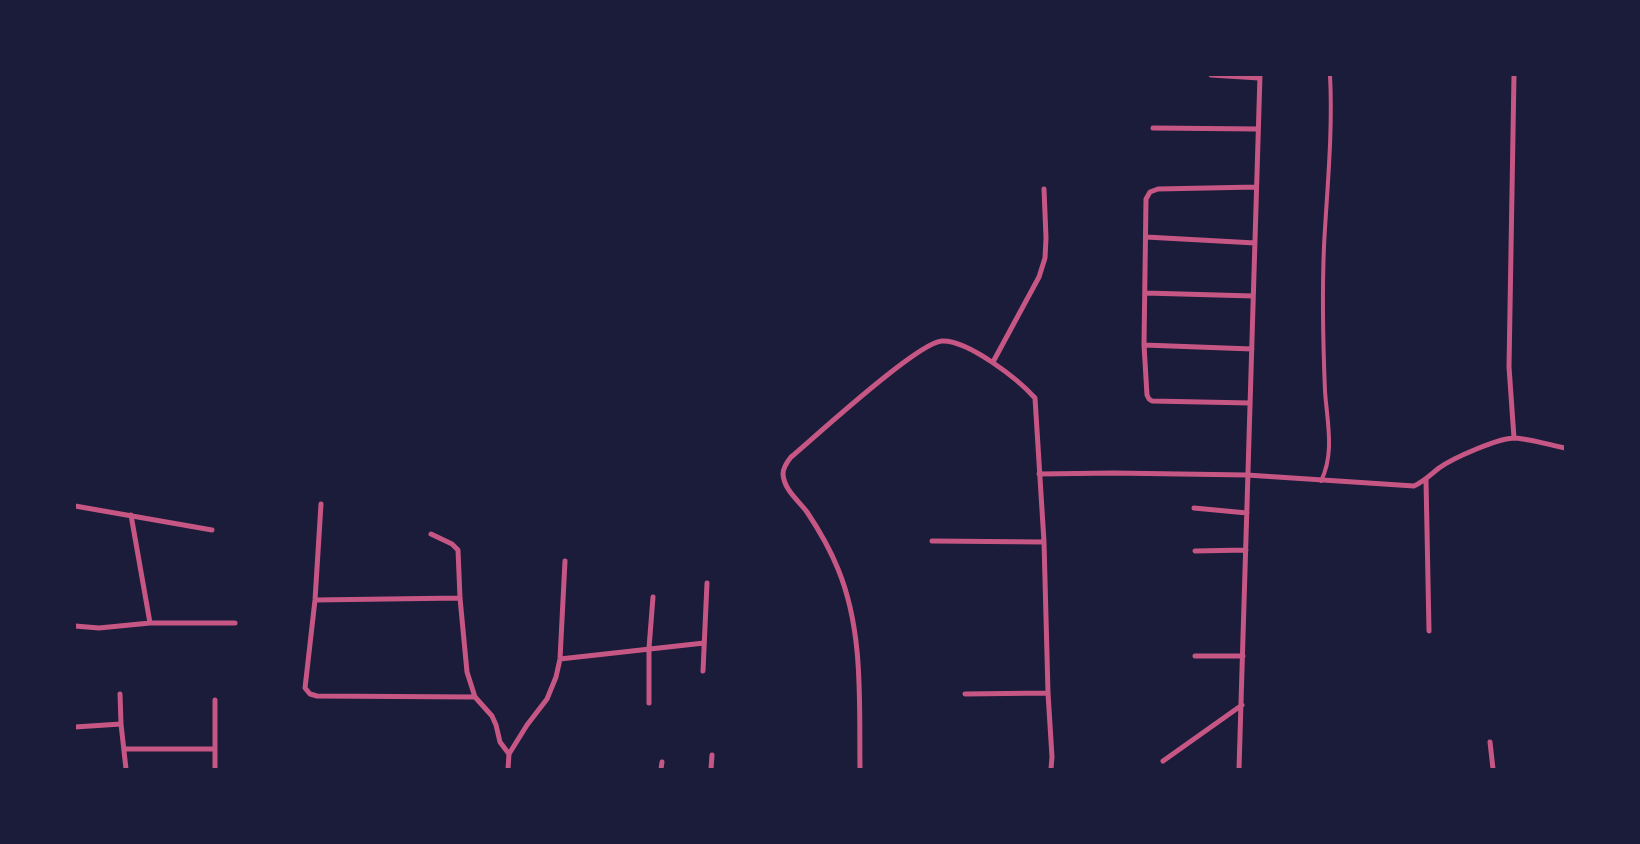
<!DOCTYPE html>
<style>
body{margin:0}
#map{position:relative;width:1640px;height:844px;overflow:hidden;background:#1b1b3a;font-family:Barlow,sans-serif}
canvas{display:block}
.frame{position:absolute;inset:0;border:76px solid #1b1b3a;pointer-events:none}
</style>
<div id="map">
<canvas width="1640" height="844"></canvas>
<div class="frame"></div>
</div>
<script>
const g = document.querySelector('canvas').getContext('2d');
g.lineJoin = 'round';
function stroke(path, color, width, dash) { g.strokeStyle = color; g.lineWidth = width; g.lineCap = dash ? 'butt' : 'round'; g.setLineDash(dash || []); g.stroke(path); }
stroke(new Path2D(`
 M1321 481C1335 453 1327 421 1325 391 1323 343 1322 294 1324 246 1327 189 1333 132 1330 75`), '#c65784', 4);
stroke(new Path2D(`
 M1211 75 1259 78
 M1514 75 1509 367 1514 438
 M1153 128 1258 129
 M1146 237 1255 243
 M1145 293 1253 296
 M1144 345 1252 349
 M993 362 1039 277 1045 258 1046 238 1044 189
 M1250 403 1152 401 1149 399 1147 395 1144 345 1146 199 1150 192 1158 189 1256 187
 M1039 474 1113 473 1247 475 1414 486C1425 481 1430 475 1439 468 1453 458 1498 438 1515 438 1530 439 1550 445 1565 448
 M1426 480 1429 631
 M321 504 315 600 305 688 310 694 317 696 475 697
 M75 506 212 530
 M1194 508 1247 513
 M131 515 150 623
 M431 534 452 544 458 550 460 598 467 672 475 697 492 716 496 725 500 742 509 754
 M932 541 1044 542
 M1195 551 1246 550
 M315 600 460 598
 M75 626 99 628 150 623H235
 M1195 656H1243
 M560 659 704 643
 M703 671 707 583
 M120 694 121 724 126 769
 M965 694 1048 693
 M215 700V769
 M649 703V648L653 597
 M75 727 121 724
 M1490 742 1493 769
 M124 749H214
 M1163 761 1242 705
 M508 769 509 754 527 725 547 699 556 677 560 659 565 561
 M661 769 662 762
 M711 769 712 755
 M860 769C859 703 864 632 838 569 830 549 819 530 807 512 799 501 784 490 783 474 783 468 787 462 791 457 815 437 918 342 942 341 968 340 1018 379 1035 398L1044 542 1048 693 1052 757 1051 769
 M1239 769 1260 75`), '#c65784', 5);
</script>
